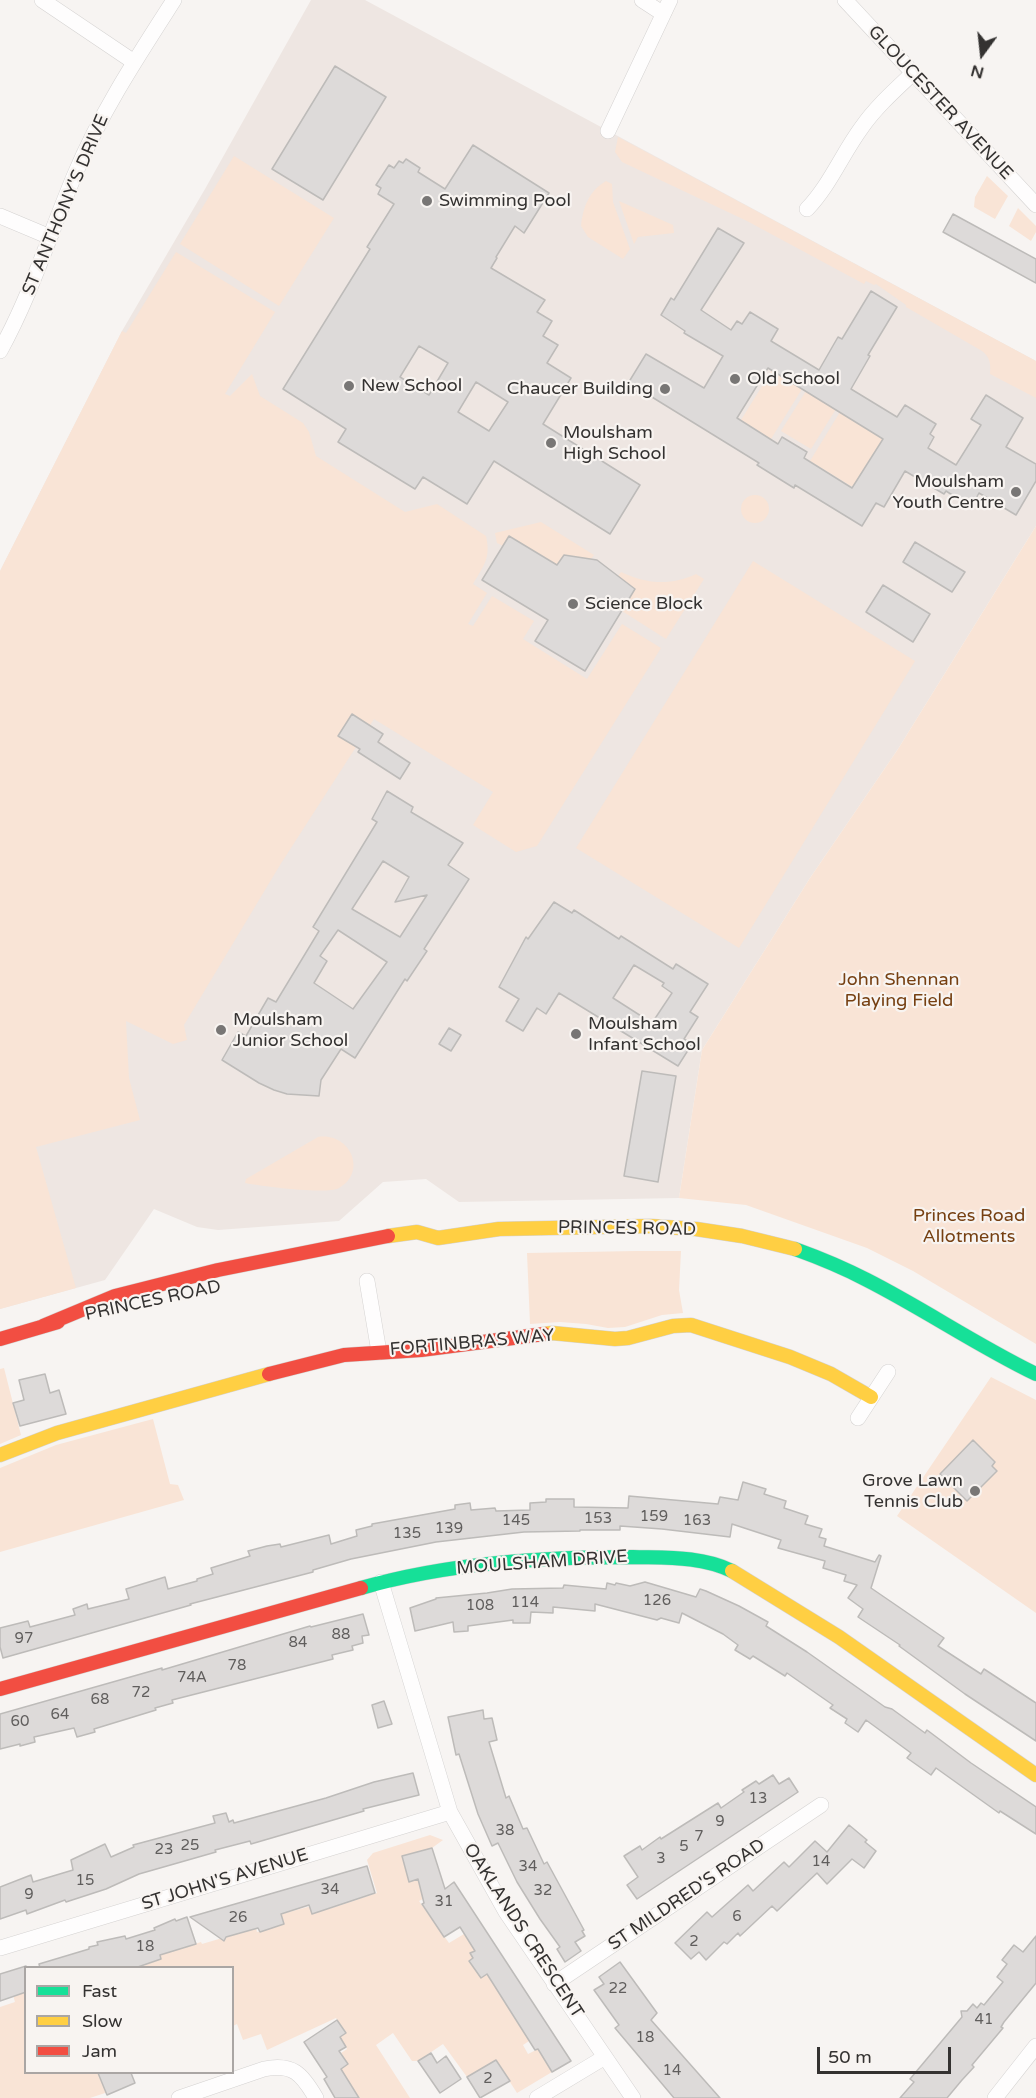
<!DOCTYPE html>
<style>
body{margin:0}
#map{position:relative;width:1036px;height:2098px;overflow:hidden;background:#f7f4f2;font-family:"Varela Round",sans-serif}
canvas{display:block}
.legend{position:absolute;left:24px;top:1966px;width:210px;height:108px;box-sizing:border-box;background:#f8f4f1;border:2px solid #aaa6a4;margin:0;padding:8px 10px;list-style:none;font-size:18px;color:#343231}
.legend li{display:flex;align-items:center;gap:12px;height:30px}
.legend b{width:30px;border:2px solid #aaa6a4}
.north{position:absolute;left:952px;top:24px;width:60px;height:60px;-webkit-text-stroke:4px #f8f4f1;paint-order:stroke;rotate:195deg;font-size:16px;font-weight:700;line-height:24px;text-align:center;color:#343231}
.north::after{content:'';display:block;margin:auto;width:21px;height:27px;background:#343231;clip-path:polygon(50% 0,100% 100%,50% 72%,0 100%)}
.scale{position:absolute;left:817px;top:2047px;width:134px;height:27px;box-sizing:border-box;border:3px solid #343231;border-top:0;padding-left:8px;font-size:18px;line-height:21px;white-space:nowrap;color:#343231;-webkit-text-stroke:4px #f8f4f1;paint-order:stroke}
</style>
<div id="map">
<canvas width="1036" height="2098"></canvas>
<ul class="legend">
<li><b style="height:8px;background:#16e098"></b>Fast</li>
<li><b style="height:8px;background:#ffcf43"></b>Slow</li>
<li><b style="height:8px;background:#f24e42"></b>Jam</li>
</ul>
<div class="north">N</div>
<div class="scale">50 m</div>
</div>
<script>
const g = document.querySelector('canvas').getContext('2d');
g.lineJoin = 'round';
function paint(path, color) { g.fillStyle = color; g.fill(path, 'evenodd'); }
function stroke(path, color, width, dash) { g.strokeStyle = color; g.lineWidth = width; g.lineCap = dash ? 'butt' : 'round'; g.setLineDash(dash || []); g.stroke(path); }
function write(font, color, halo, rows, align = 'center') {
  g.font = font + ' "Varela Round",sans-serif'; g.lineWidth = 4.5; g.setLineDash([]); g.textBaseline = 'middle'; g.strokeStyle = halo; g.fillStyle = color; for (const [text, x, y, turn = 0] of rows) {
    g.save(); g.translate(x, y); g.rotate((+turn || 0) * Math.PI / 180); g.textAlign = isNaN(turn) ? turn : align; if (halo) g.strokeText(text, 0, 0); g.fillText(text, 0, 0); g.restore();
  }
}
paint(new Path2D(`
 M311 0H365L1036 361V526L898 749 810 878 702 1050 679 1198 459 1202 426 1179 383 1182 339 1221 218 1230 197 1227 154 1209 105 1280 0 1309V571L122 331 205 189Z`), '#eee6e2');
paint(new Path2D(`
 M618 137 1036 361V398L990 374C991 364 990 357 982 351L906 307V305L876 284 874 285 866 281 864 284 747 221 622 162 615 152Z
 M234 156 334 218 279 306 180 244Z
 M987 176 1008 196 995 219 974 207 975 197Z
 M606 181 612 184 613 202 630 249 623 259 588 237 581 226C583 207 589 191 606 181Z
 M619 201 673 225 674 233 638 237 634 244Z
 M1018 208 1036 226V232L1031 241 1009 226Z
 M176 252 275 312 225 394 230 396 252 374 260 396 303 423 309 432 316 456 405 512 437 504 486 536C491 558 484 565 473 584L487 593 468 624 473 626 492 596 534 621 523 639 587 679 622 624 661 648 537 846 516 852 473 825 493 792 374 719 280 865 184 1025 187 1040 173 1044 126 1021 129 1078 140 1120 36 1147 76 1288 0 1309V571L122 331 126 333Z
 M772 370 802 389 771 439 741 420Z
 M806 391 836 409 811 449 781 431Z
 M840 412 881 437 882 440 853 486H851L810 461Z
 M741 509a14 14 0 1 1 28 0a14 14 0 1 1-28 0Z
 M541 522 594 555 591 559 557 565 509 536 503 546 497 543 495 533Z
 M1036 526V1344L913 1271 867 1248 746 1205 679 1198 702 1050 810 878 898 749Z
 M753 561 915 661 739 948 576 848Z
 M621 572C646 584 671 586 696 574L704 579 666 639 622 611 635 589 618 576Z
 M318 1137C350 1132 368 1172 339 1188 327 1195 260 1186 245 1183L246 1179Z
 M636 1251H681L679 1290 683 1313 662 1315 625 1327 608 1328 586 1324 560 1322 530 1324 527 1253Z
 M4 1368 21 1435 0 1444V1369Z
 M991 1377 1036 1400V1613L897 1516Z
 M153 1419 170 1484 178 1485 184 1500 0 1552V1468L56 1445Z
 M430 1835 443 1840 432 1848 402 1856 409 1882 418 1879 423 1899 419 1901 449 1943 464 1934 465 1936 486 1967 477 1973 481 1978 487 1974 529 2041 523 2045 528 2054 538 2049 552 2072 517 2093 496 2060 467 2077 443 2044 418 2061H412L393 2033 376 2045 410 2098H359L341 2069 348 2064 341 2053 347 2049 340 2037 346 2033 336 2018 267 2050 261 2034 243 2040 237 2024 233 2026 232 1968H138L161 1959 160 1955 201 1942 202 1944 256 1928 257 1932 284 1924 281 1914 327 1902 329 1909 377 1893 367 1860 373 1853Z
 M25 1992 26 2072 98 2073 101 2080 114 2090 90 2098H0V2007L15 2002 13 1995Z`), '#f9e4d6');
const building = new Path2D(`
 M335 66 386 97 323 200 272 169Z
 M473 145 549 193 524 233 515 226 496 257 497 258 491 268 545 300 537 312 552 321 543 336 558 345 547 363 571 378 543 424 640 485 610 534 494 461 467 504 423 477 415 489 338 442 346 429 283 389 370 249 367 247 394 204 378 194 381 188 376 185 389 165 394 168 399 161 403 163 406 159 420 168 418 172 445 189ZM419 346 448 363 429 395 400 377ZM476 382 508 402 489 431 458 412Z
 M953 214 1036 259V283L943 232Z
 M718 228 744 243 701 310 731 330 737 321 742 324 750 312 778 329 771 341 819 370 838 337 842 339 871 291 897 307 868 355 870 356 851 389 897 417 905 405 936 424 930 434 934 437 928 448 956 465 981 425 971 419 986 395 1023 418 1006 447 1036 464V481L1016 515 979 493 971 507 946 491 944 494 905 471 884 507 876 503 862 526 795 485 794 488 757 465 759 463 647 394 645 397 627 385 646 354 704 388 723 356 684 333 685 331 661 315 671 298 674 300ZM768 368 883 439 852 488 804 458 807 452 782 437 778 444 737 418Z
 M509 536 557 565 564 555 597 560 635 589 585 671 535 641 548 620 482 580Z
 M915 542 965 572 952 592 903 562Z
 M883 585 930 614 913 642 866 612Z
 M352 714 383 734 378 742 410 763 400 779 358 752 360 749 338 736Z
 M387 791 413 807 411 812 463 843 448 865 469 879 424 949 427 951 407 981 405 979 355 1058 341 1049 321 1080 319 1096 287 1094 274 1090 259 1083 222 1060 238 1032 246 1036 268 998 276 1002 319 931 313 927 377 822 372 819ZM383 861 409 877 395 902 427 895 400 937 352 909ZM338 930 387 962 353 1009 314 983 327 961 320 956Z
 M554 902 572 913 574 910 619 939 621 936 673 969 676 964 708 984 690 1012 698 1017 684 1039 692 1044 678 1066 559 993 546 1014 537 1008 523 1031 506 1021 519 999 499 987 526 937 528 939ZM634 965 664 983 662 986 672 993 652 1023 613 998Z
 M449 1028 461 1035 451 1051 439 1044Z
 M642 1071 676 1076 658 1182 624 1176Z
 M45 1374 50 1393 59 1390 66 1414 20 1426 13 1403 24 1400 19 1380Z
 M973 1440 995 1462 992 1466 997 1471 967 1501 940 1474Z
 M743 1482 766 1489 764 1494 786 1501 784 1508 808 1516 805 1524 822 1529 819 1537 826 1539 824 1546 875 1562 879 1555 881 1556 871 1588 944 1638 938 1646 981 1674 984 1669 1036 1703V1741L965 1694 899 1646 900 1645 858 1617 863 1609 848 1598 857 1585 844 1581 846 1575 823 1568 825 1561 778 1548 781 1540 732 1524 730 1537 662 1529 620 1526V1530H580V1531L524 1532 436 1542 351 1559 313 1570V1572L190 1604 191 1605 3 1658 0 1647V1628L28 1621 30 1627 75 1615 73 1609 87 1604 88 1609 129 1599 126 1589 165 1577 168 1589 197 1581V1579L213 1574 211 1568 250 1556 248 1551 267 1546 280 1544 281 1547 329 1535 331 1544 357 1536 356 1530 372 1526V1524L455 1509V1505L470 1503 471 1510 495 1508 496 1511 530 1510V1503L546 1502V1499H574V1507L628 1508 629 1496 718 1504 720 1497 738 1500Z
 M645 1582 696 1597 700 1589 706 1591 739 1606 768 1622 766 1626 807 1652 885 1707 892 1709 925 1733 927 1730 971 1763 1036 1807V1834L1000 1811 999 1813 936 1768 931 1775 907 1758 911 1753 866 1720 858 1732 845 1723 847 1719 830 1708 833 1705 787 1673 785 1676 753 1656 750 1659 735 1650 738 1645 723 1634 682 1613 679 1623 661 1618 657 1620 595 1604V1611L553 1607V1613L531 1612 530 1623H513V1620L468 1626V1631L454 1632 453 1622 415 1631 410 1608 436 1599V1598L487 1593 512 1589 563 1588 564 1585 606 1589 607 1583 615 1585 616 1583 630 1586Z
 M363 1614 369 1635 362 1636 363 1643 352 1646 353 1650 332 1655 333 1659 172 1700 173 1703 155 1708 156 1710 94 1729 95 1732 77 1737 74 1728 34 1737 35 1742 20 1746V1744L0 1749V1714L162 1668V1670L310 1626 311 1627Z
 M384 1701 392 1724 378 1728 372 1705Z
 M483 1710 484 1719 492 1718 497 1740 489 1742 506 1798 509 1796 523 1829 527 1828 544 1864 547 1862 584 1930 582 1931 585 1936 575 1942 581 1951 565 1962 557 1949 560 1947 540 1919 517 1882 498 1843 492 1846 478 1814 459 1754 456 1755 448 1717Z
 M413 1773 419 1795 363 1809 364 1811 251 1844 250 1841 215 1850 216 1852 139 1874 106 1889 66 1902 65 1900 27 1914 26 1910 0 1919V1887L31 1875 33 1882 73 1870 71 1860 105 1844 111 1857 134 1847 133 1845 215 1823 213 1816 226 1813 229 1822 233 1820 234 1823 326 1798 374 1782Z
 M773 1775 779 1784 789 1778 798 1792 637 1899 627 1885 638 1877 624 1856 640 1846 642 1850 660 1837 661 1839 718 1803 721 1808 744 1792 742 1790 756 1781 759 1784Z
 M849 1825 867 1840 865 1842 876 1851 864 1868 852 1859 827 1884 817 1873 777 1911 772 1906 740 1936 738 1933 727 1944 724 1942 706 1960 699 1952 691 1959 675 1943 707 1912 712 1917 748 1885 753 1891 784 1862 789 1867 815 1841 827 1852Z
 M432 1848 445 1889 454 1882 571 2061 552 2072 538 2049 535 2050 487 1974 481 1978 469 1961 473 1958 470 1953 475 1951 460 1927 444 1937 422 1904 424 1903 418 1879 409 1882 402 1856Z
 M367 1866 375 1893 312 1914 309 1905 281 1914 284 1924 260 1932 258 1928 226 1937 224 1941 190 1917Z
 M187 1917 196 1944 160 1955 161 1959 135 1968H40L39 1964 89 1949V1947L98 1945 97 1942 125 1936 126 1939 155 1930 154 1928 175 1919 176 1921Z
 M1036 1936V1983L1004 2022 1001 2027 1003 2028 972 2065 974 2067 962 2080 947 2098H900L914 2082 910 2079 962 2017 961 2011H967L973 2004 977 2008 981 2003 984 2005 1003 1982 997 1977 1007 1964 1002 1960 1014 1945 1023 1952Z
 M620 1962 657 2013 651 2020 720 2098H674L615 2028 619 2025 594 1990 604 1984 599 1977Z
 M26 1966V1992L0 2001V1974Z
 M337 2020 346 2033 340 2037 346 2047 339 2051 348 2064 341 2069 359 2098H335L324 2079 327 2077 304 2042Z
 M431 2053 437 2063 446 2056 461 2079 440 2093 418 2061Z
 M496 2060 510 2081 480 2098 467 2077Z
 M98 2073H131L135 2083 107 2095Z`);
paint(building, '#dddad9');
stroke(building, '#bdbbb9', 1.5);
const street = new Path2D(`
 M42 0 134 62
 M642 0 662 13
 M845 0 1036 205
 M608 131 670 0
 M807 209C830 185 842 154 862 127 876 107 895 90 913 73
 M0 216 50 237
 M0 351C31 295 50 233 75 174 101 112 138 56 174 0
 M367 1281 379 1352
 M858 1418 888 1372
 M381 1582 450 1812 506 1912 633 2098
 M0 1948 450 1812
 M554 1984 821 1805
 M179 2098 264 2069C293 2063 302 2074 316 2098
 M537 2098 605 2057
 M995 2098 1036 2046`);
const fast = new Path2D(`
 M795 1249C820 1258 844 1268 867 1280 924 1309 978 1346 1036 1374
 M361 1588C448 1563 542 1557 633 1557 666 1558 701 1556 732 1571`);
const slow = new Path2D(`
 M388 1236 417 1232 438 1238 499 1229 650 1226 696 1229 742 1236 795 1249
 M544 1334 552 1333 615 1339 628 1338 673 1326 691 1325 790 1357 831 1374 871 1397
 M0 1455 57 1433 269 1374
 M732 1571 839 1637 1036 1775`);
const jam = new Path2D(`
 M43 1326 115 1296 218 1270 388 1236
 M0 1339 58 1322
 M269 1374 344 1355 421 1350 544 1334
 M0 1689 361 1588`);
stroke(street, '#d4d2d1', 16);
stroke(fast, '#d4d2d1', 15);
stroke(slow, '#d4d2d1', 15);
stroke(jam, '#d4d2d1', 15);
stroke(street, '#fefdfd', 15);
stroke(fast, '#16e098', 14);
stroke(slow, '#ffcf43', 14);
stroke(jam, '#f24e42', 14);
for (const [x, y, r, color] of [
 [427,201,6,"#787675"],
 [735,379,6,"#787675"],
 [349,386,6,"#787675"],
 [665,389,6,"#787675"],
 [551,443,6,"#787675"],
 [1016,492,6,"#787675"],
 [573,604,6,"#787675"],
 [221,1030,6,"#787675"],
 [576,1034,6,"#787675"],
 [975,1491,6,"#787675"]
]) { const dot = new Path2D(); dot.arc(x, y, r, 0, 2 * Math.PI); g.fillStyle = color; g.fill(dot); stroke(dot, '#f8f4f1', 2); }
write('15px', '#605e5d', null, [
 ["159",654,1517],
 ["153",598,1519],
 ["145",516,1521],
 ["163",697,1521],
 ["139",449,1529],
 ["135",407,1534],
 ["126",657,1601],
 ["114",525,1603],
 ["108",480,1606],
 ["88",341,1635],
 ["97",24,1639],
 ["84",298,1643],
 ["78",237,1666],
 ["74A",192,1678],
 ["72",141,1693],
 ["68",100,1700],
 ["64",60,1715],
 ["60",20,1722],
 ["13",758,1799],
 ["9",720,1822],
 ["38",505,1831],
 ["7",699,1837],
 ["25",190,1846],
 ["5",684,1847],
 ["23",164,1850],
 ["3",661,1859],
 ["14",821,1862],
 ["34",528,1867],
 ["15",85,1881],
 ["34",330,1890],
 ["32",543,1891],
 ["9",29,1895],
 ["31",444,1902],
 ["6",737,1917],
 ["26",238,1918],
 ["2",694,1942],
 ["18",145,1947],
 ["22",618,1989],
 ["41",984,2020],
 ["18",645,2038],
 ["14",672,2071],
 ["2",488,2079]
]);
write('18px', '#343231', '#f8f4f1', [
 ["GLOUCESTER AVENUE",940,103,47],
 ["ST ANTHONY'S DRIVE",66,205,-67],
 ["PRINCES ROAD",627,1229,1],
 ["PRINCES ROAD",153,1301,-12],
 ["FORTINBRAS WAY",472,1343,-5],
 ["MOULSHAM DRIVE",542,1563,-4],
 ["ST JOHN'S AVENUE",225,1880,-17],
 ["ST MILDRED'S ROAD",687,1895,-34],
 ["OAKLANDS CRESCENT",523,1931,57]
]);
write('18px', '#343231', '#f8f4f1', [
 ["Swimming Pool",439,201],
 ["Old School",747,379],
 ["New School",361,386],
 ["Chaucer Building",653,389,"right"],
 ["Moulsham",563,433],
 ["High School",563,454],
 ["Moulsham",1004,482,"right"],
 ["Youth Centre",1004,503,"right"],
 ["Science Block",585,604],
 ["Moulsham",233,1020],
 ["Junior School",233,1041],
 ["Moulsham",588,1024],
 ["Infant School",588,1045],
 ["Grove Lawn",963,1481,"right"],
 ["Tennis Club",963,1502,"right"]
], 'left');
write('18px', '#764012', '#f8f4f1', [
 ["John Shennan",899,980],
 ["Playing Field",899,1001],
 ["Princes Road",969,1216],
 ["Allotments",969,1237]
]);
</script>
